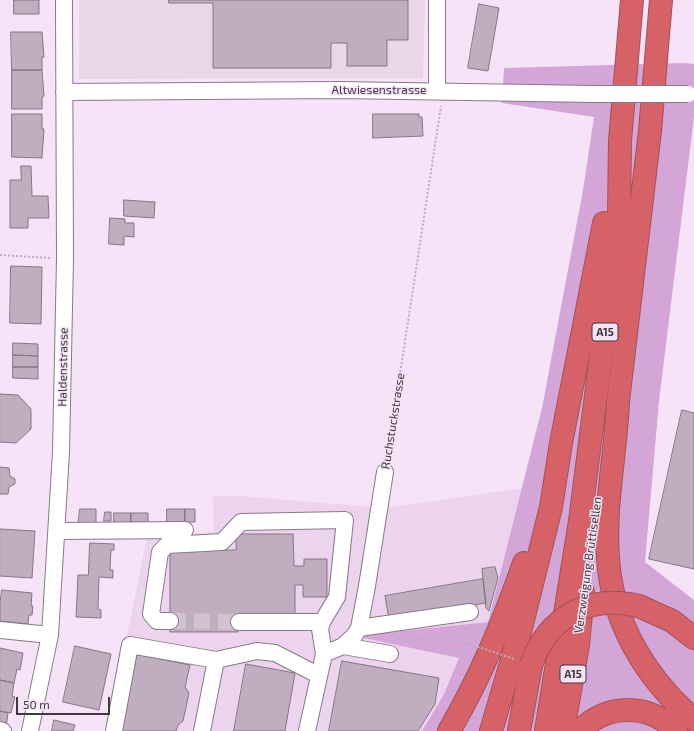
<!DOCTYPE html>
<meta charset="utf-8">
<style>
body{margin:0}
#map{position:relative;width:694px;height:731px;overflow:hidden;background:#f6e3f7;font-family:"Exo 2",sans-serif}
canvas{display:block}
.scale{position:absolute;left:16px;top:697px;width:94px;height:18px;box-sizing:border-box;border:2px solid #3f3840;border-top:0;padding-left:5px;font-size:12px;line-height:14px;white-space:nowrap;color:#3f3840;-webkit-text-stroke:3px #f6e3f7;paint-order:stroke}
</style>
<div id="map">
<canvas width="694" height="731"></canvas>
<div class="scale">50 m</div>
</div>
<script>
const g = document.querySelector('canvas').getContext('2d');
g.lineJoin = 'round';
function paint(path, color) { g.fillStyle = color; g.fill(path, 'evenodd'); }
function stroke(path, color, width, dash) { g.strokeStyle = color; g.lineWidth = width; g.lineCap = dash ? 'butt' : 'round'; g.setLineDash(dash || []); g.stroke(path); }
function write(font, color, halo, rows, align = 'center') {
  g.font = font + ' "Exo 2",sans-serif'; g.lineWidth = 3; g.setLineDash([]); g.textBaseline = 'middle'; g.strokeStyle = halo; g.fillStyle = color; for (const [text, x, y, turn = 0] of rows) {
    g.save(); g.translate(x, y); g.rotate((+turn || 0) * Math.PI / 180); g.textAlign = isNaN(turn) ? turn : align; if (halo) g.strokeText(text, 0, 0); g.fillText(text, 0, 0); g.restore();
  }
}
paint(new Path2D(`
 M523 488 488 622 356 636 460 658 444 694 422 731H108L147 537 214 532 213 496H240L385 508Z`), '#edd4ee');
paint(new Path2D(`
 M79 0H425L423 78 79 79Z`), '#ead6e6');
paint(new Path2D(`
 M684 63 694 64V117L659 401 645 562 694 600V731H422L444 694 459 658 354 636 488 622 542 408 583 190 594 117 502 103 504 68Z`), '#d4a5d7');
const building = new Path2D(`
 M14 0H39V14H14Z
 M169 0H408V40H387V66H347V43H331V68H213V3H169Z
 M479 4 499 8 488 71 468 68Z
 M11 32H42L44 57H42V70H12Z
 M12 70H42L44 96 42 97V109H12Z
 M12 114H42V129H44L42 158 12 157Z
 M373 114H419V117H422L423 136 373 138Z
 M21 166H31L32 196H48L49 218H28V228H10V180H21Z
 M124 200 155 202 154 218 124 216Z
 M110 218 125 219V223H134V237L124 236V245L109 244Z
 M11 266 42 267 41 324 10 323Z
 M13 343 38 344V356L13 355Z
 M13 355 38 356V367H13Z
 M13 367H38V379L13 378Z
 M0 394 18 395 31 409V429L16 443 0 442Z
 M682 410 694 413V569L649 559Z
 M0 467 9 468 10 476 15 479V484L9 487 8 494H0Z
 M80 509H96V529L78 526Z
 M167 509H185V523H167Z
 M185 509H195V522H185Z
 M105 512H111V521H104Z
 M114 513H131V527H114Z
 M131 513H148V527H131Z
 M0 529 35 531 32 578 0 576Z
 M236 534H293L294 566H304V559H327V597H303V585H295V619H238V632H170V551L236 550Z
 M90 543 114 544V550H111L110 570H113V578L99 577 98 609 101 610V618L76 617 78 575H88Z
 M495 567 498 578 489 611 486 608 482 569Z
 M483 579 486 603 389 619 385 596Z
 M2 590 32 593 31 606H33L32 615H29L28 624 0 621V603Z
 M75 646 111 654 99 710 63 702Z
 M0 648 23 653 20 670 17 669 14 683 0 680Z
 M134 654 190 665 185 687 189 693 183 721 178 725 176 731H118Z
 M342 661 439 678 435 704 418 731H329Z
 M246 664 295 673 285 731H234Z
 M0 680 14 683 12 696 15 697 11 713 0 711Z
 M0 711 8 713 6 728 0 727Z
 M54 720 75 725 73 731H52Z`);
paint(building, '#bfadc0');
stroke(building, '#867587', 1);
stroke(new Path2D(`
 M170 621 239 622`), '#d1c1d2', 16, [16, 8]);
const minor = new Path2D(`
 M437 91V0
 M64 92 338 90 596 94
 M57 531 185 530
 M170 621H157L151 614 160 552 167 545 222 542 241 522 345 520 337 597 322 622H239
 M359 628 470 612
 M0 630 50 635
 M343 646 390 654
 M324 654 343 646 354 636 359 628 367 586 385 472
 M0 730 3 731
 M30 731 50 635 61 452 65 259 64 0
 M114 731 130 645 216 660 257 651 275 653 318 675
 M202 731 216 660
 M307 731 324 654 320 629 322 622`);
const highway = new Path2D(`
 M661 0 650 131 618 401C616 453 604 506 608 558 612 623 646 678 694 720
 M639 606 672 621 694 638
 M449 731C480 678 504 621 524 563
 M491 731 520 632 551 507 561 443 604 223
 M519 731 531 665
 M546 731 580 521 619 214 620 141 632 0
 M563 731 578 645 583 592
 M580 731C606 703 650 703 676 731`);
stroke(minor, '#887889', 18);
stroke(highway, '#a1535a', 24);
stroke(new Path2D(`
 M0 255 51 258
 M387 459 441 106
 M685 608 694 612
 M397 638 450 640 470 644`), '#bcadbd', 2, [2, 2]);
stroke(minor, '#fff', 16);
stroke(highway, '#d66268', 22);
const minorBridge = new Path2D(`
 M596 94H688`);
const highwayBridge = new Path2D(`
 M531 665C548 616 590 594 639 606`);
stroke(minorBridge, '#887889', 18, []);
stroke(highwayBridge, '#a1535a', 24, []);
stroke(new Path2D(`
 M470 644 514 659`), '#bcadbd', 2, [2, 2]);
stroke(minorBridge, '#fff', 16);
stroke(highwayBridge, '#d66268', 22);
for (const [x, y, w] of [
 [605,332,26],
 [573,674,26]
]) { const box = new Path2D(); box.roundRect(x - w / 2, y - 9, w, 18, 3); g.fillStyle = '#f6e3f7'; g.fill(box); stroke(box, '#3f3840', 1); }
write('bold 11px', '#3f3840', null, [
 ["A15",605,332],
 ["A15",573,674]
]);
write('12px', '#3f3840', '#f6e3f7', [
 ["Altwiesenstrasse",379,90],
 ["Haldenstrasse",63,367,-89],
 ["Ruchstuckstrasse",393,421,-81],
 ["Verzweigung Brüttisellen",588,565,-82]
]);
</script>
